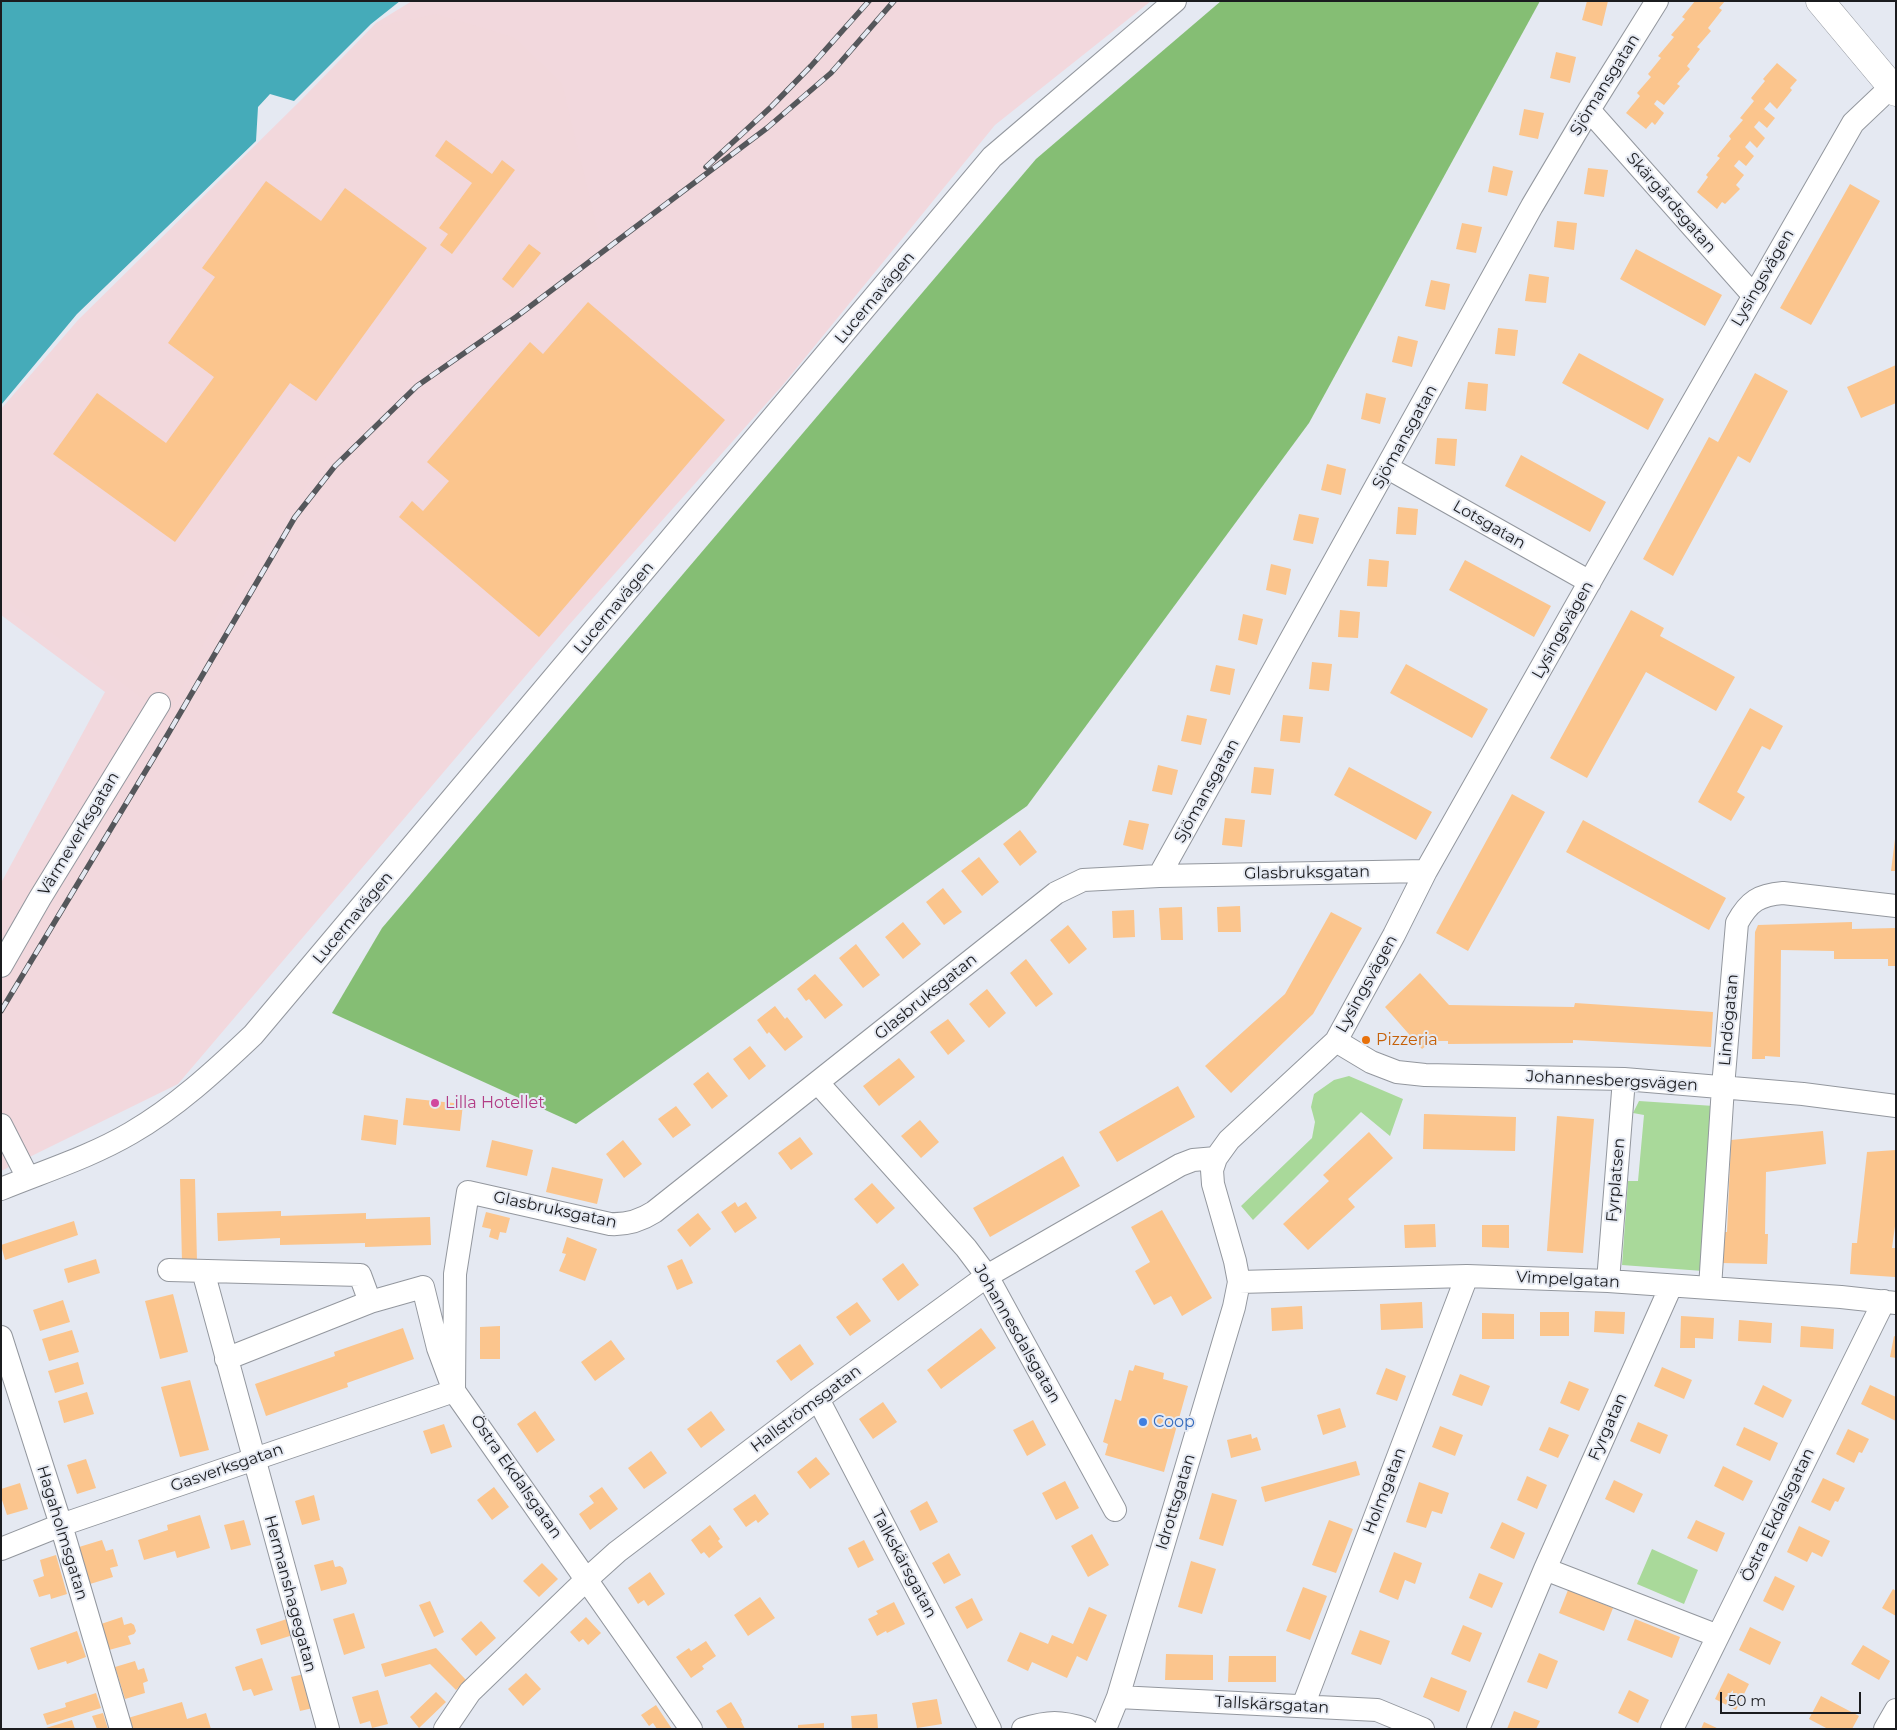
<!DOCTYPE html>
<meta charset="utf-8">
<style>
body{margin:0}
#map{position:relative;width:1897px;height:1730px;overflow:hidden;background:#e5e9f2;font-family:Montserrat,sans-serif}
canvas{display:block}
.frame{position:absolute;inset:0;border:2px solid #1b1c1f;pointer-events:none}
.scale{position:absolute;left:1720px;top:1692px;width:141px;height:22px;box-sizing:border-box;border:2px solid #1b1c1f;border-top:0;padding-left:6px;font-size:15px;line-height:18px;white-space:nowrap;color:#1b1c1f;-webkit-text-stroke:4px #e5e9f2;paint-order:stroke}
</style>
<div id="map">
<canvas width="1897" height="1730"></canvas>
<div class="frame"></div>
<div class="scale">50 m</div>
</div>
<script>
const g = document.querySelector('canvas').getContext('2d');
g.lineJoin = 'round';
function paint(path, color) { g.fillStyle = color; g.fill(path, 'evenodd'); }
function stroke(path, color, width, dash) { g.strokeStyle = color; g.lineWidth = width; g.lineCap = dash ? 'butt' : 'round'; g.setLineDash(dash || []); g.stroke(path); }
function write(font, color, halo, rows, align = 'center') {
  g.font = font + ' Montserrat,sans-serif'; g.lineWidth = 4; g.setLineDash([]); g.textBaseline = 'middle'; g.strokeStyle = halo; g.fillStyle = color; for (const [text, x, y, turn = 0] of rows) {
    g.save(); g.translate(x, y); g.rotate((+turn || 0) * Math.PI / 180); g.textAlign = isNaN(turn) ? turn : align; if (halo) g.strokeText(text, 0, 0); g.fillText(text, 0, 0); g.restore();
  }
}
paint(new Path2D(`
 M412 1H1151L995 125 782 386 568 626 178 1084 1 1171V883L105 692 1 615V409L78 320 298 103 376 23Z`), '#f2d8dd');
paint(new Path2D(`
 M436 14 513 37 562 84 600 240 420 370 326 457 221 608 167 717 120 681 1 597V416L79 324 378 26Z`), '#f2d8dc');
paint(new Path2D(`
 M1349 1076 1403 1099 1390 1136 1361 1112 1253 1220 1241 1206 1312 1138 1315 1122 1311 1107 1314 1094 1334 1080Z
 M1639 1101 1714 1106 1703 1271 1622 1265 1628 1181H1638L1644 1115 1633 1113Z
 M1652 1549 1698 1570 1684 1604 1637 1584Z`), '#a9d99a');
paint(new Path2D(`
 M1221 1H1540L1309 423 1027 806 576 1124 332 1013 382 928 1036 159Z`), '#85be74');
paint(new Path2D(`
 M1 1H400L371 24 294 101 270 94 258 107 256 141 77 314 1 405Z`), '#45abb9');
paint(new Path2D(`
 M1587 1H1608L1602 26 1582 20Z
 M1695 1H1725L1719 8 1722 10 1708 28 1711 31 1697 47 1700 49 1687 66 1690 69 1677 84 1680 86 1664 105 1657 100 1654 104 1664 113 1655 125 1652 122 1646 129 1626 113 1640 96 1637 93 1651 77 1648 74 1661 58 1658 56 1674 37 1671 35 1685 19 1682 17Z
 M1556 52 1576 57 1570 83 1550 78Z
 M1777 63 1797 80 1790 88 1792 90 1777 109 1770 102 1764 109 1775 118 1767 128 1759 121 1754 127 1765 138 1757 148 1750 141 1745 147 1754 156 1746 166 1739 160 1734 166 1744 175 1736 185 1740 189 1725 204 1722 202 1717 209 1697 192 1708 177 1706 175 1720 158 1717 156 1731 139 1729 136 1743 120 1740 118 1754 101 1751 98 1765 81 1763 79Z
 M1524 109 1544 113 1538 139 1519 135Z
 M446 140 492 174 502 160 515 170 452 254 440 245 448 234 439 228 472 183 435 156Z
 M1493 166 1513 171 1507 196 1488 192Z
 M1588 168 1608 170 1604 197 1584 194Z
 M266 181 321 221 345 188 427 248 316 401 290 383 175 542 53 454 97 393 166 443 214 377 168 343 215 277 202 268Z
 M1850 184 1880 201 1811 325 1780 308Z
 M1557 221 1577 223 1574 250 1554 247Z
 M1462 223 1482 227 1476 253 1456 249Z
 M529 244 541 253 513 288 502 279Z
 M1636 249 1722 295 1705 326 1620 279Z
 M1529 274 1549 277 1546 303 1525 301Z
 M1431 280 1450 284 1445 310 1425 306Z
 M588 302 725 420 539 637 399 517 412 501 423 511 449 481 427 462 530 342 543 354Z
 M1498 328 1518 330 1515 356 1495 354Z
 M1398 336 1418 341 1412 367 1392 362Z
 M1579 353 1664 399 1648 430 1562 383Z
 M1896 365V403L1861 418 1847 387Z
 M1755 373 1788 391 1750 463 1738 456 1673 576 1643 559 1709 437 1718 442Z
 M1468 382 1488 384 1486 411 1465 409Z
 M1366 393 1386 398 1380 424 1361 419Z
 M1437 438 1457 439 1455 466 1435 464Z
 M1521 455 1606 502 1590 532 1505 486Z
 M1327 464 1346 469 1341 495 1321 490Z
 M1398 507 1418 509 1416 535 1396 534Z
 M1299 514 1319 518 1313 544 1293 540Z
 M1369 559 1389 561 1387 587 1367 586Z
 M1465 560 1551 606 1534 637 1449 590Z
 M1271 564 1291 569 1286 595 1266 590Z
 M1340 610 1360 612 1358 638 1338 637Z
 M1631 610 1664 628 1660 636 1735 677 1716 711 1646 672 1587 778 1550 758Z
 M1243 614 1263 619 1257 645 1238 640Z
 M1312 662 1332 664 1329 691 1309 689Z
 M1406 664 1488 709 1472 738 1390 693Z
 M1216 665 1235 669 1230 695 1210 691Z
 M1750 708 1783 726 1770 750 1762 746 1737 792 1745 797 1731 821 1698 802Z
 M1187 715 1207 719 1201 745 1181 741Z
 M1283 715 1303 717 1300 743 1280 741Z
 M1158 765 1178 770 1172 795 1152 791Z
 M1254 767 1274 769 1271 795 1251 793Z
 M1349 767 1432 812 1416 840 1334 795Z
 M1512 794 1545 812 1468 951 1436 933Z
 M1225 818 1245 820 1242 847 1222 845Z
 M1129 820 1149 824 1143 850 1123 845Z
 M1583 820 1726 898 1709 930 1566 852Z
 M1020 830 1037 852 1020 866 1003 844Z
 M1895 839H1896V871H1891Z
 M979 857 999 882 982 896 961 871Z
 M943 888 962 912 944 925 926 902Z
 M1240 906 1241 932H1218L1217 907Z
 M1182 907 1183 940H1161L1159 908Z
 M1134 910 1135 937 1113 938 1112 911Z
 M1331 912 1362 928 1313 1014 1231 1093 1205 1066 1285 994Z
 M903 922 921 944 903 959 885 937Z
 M1852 922V929L1896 928V966H1888V959H1834V951L1781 950 1780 1057 1765 1056V1059H1752L1755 932 1758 925Z
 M1068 925 1087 949 1069 964 1050 940Z
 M856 944 880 975 863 988 839 958Z
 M1026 959 1053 994 1036 1007 1010 973Z
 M1420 973 1449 1005 1574 1007 1575 1003 1713 1012 1711 1047 1573 1040V1043L1448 1044V1041H1432L1422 1049 1385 1007Z
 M815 974 843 1005 825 1019 809 999 806 1001 797 989Z
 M987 989 1006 1013 989 1028 969 1004Z
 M775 1006 785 1019 787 1017 803 1037 785 1051 769 1032 767 1034 757 1020Z
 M948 1019 965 1041 948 1055 930 1032Z
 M750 1046 766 1066 749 1080 733 1059Z
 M899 1058 915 1077 879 1106 863 1086Z
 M708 1072 728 1096 712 1109 693 1084Z
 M1178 1086 1195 1117 1117 1162 1099 1132Z
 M406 1098 463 1104 460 1131 403 1125Z
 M676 1106 691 1125 673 1138 658 1119Z
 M1424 1114 1516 1117 1515 1151 1423 1149Z
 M364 1115 398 1120 396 1145 361 1140Z
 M1557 1116 1594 1119 1583 1253 1547 1251Z
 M920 1120 939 1142 921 1158 901 1136Z
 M1823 1131 1826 1164 1766 1172 1765 1234H1768L1767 1264 1721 1263V1232H1727L1731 1140Z
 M1369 1132 1393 1158 1348 1199 1355 1207 1308 1250 1283 1224 1329 1181 1323 1175Z
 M800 1137 813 1154 791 1170 778 1153Z
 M492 1140 533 1150 527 1176 486 1167Z
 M623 1140 642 1164 624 1178 606 1154Z
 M1896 1150V1219L1892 1248H1896L1895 1277 1850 1274 1852 1243H1857L1867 1152Z
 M1063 1156 1080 1186 990 1237 973 1208Z
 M552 1167 603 1179 597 1204 546 1192Z
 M180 1179H195L197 1262H182Z
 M872 1183 895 1208 877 1224 854 1199Z
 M735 1202 738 1207 746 1202 757 1218 735 1233 721 1212Z
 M1162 1210 1212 1298 1182 1316 1171 1296 1154 1305 1135 1271 1150 1262 1131 1227Z
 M281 1211V1216L366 1213V1219L430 1217 431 1245 365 1247V1243L280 1245V1238L218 1241 217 1213Z
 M486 1212 510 1218 506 1233 500 1232 498 1240 489 1237 491 1229 482 1227Z
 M698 1213 711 1229 690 1247 677 1230Z
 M74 1221 78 1235 5 1260 1 1245Z
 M1435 1224 1436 1247 1405 1248 1404 1225Z
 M1482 1225H1509V1248L1482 1247Z
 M567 1237 597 1249 585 1281 559 1271 566 1254 562 1253Z
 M96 1259 100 1273 68 1283 64 1269Z
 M682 1259 693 1283 677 1290 667 1266Z
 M903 1263 919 1285 898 1301 882 1279Z
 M173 1294 188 1352 160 1359 145 1301Z
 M63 1300 70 1322 40 1331 33 1310Z
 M857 1302 871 1321 850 1336 836 1317Z
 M1422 1302 1423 1328 1381 1330 1380 1304Z
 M1302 1306 1303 1329 1272 1331 1271 1308Z
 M1595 1311 1625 1312 1624 1334 1594 1332Z
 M1540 1312H1569V1336H1540Z
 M1482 1313 1514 1314V1339H1482Z
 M1681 1316 1714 1318 1713 1339 1695 1338V1348H1680Z
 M1739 1320 1772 1323 1771 1343 1738 1341Z
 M500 1326V1359H480V1327Z
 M1801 1326 1834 1329 1833 1349 1800 1347Z
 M403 1328 414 1359 347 1383 348 1387 266 1416 255 1384 335 1356 334 1352Z
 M981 1328 996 1348 941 1389 927 1370Z
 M72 1330 79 1352 49 1361 42 1339Z
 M1894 1336 1896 1337V1358L1890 1357Z
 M611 1340 625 1359 595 1381 581 1362Z
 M800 1344 814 1364 791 1381 776 1361Z
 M78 1362 84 1384 55 1393 48 1371Z
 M1135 1365 1164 1373 1163 1379 1188 1386 1164 1472 1105 1455 1108 1444 1103 1442 1115 1399 1121 1401 1129 1370 1133 1371Z
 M1662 1367 1692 1380 1684 1399 1654 1386Z
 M1386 1368 1406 1376 1397 1401 1376 1394Z
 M1460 1374 1490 1386 1482 1406 1452 1395Z
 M190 1380 209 1450 180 1457 161 1387Z
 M1569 1381 1589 1389 1579 1411 1560 1403Z
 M1763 1385 1792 1400 1783 1418 1754 1404Z
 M1870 1385 1896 1397V1421L1861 1404Z
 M87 1392 94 1414 64 1423 58 1401Z
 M883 1402 897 1422 873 1439 859 1419Z
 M1340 1408 1346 1427 1323 1435 1317 1415Z
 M535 1411 555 1440 537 1453 517 1424Z
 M711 1411 725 1430 701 1448 687 1429Z
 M1033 1420 1046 1445 1027 1456 1013 1430Z
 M1638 1422 1668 1435 1660 1454 1630 1441Z
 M444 1424 452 1447 431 1454 423 1431Z
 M1440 1426 1463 1435 1455 1456 1432 1447Z
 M1549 1427 1569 1435 1558 1458 1539 1450Z
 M1744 1427 1778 1443 1770 1461 1736 1445Z
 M1848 1429 1869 1439 1862 1453 1859 1452 1854 1463 1836 1454Z
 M1251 1434 1252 1439 1257 1437 1261 1450 1231 1458 1227 1440Z
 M651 1451 667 1473 644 1489 628 1468Z
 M816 1457 830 1474 810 1489 797 1472Z
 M86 1459 96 1488 77 1494 67 1465Z
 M1356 1461 1360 1475 1265 1502 1261 1487Z
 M1723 1466 1753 1481 1743 1501 1714 1486Z
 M1527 1476 1547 1485 1537 1509 1517 1500Z
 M1823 1478 1845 1488 1838 1502 1835 1501 1830 1511 1811 1502Z
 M1614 1480 1643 1494 1634 1513 1605 1499Z
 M1065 1481 1079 1508 1056 1520 1042 1493Z
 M1419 1482 1449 1493 1442 1514 1432 1511 1426 1528 1406 1522Z
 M20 1483 28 1509 7 1515 1 1497V1489Z
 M494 1487 509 1507 492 1520 477 1500Z
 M602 1487 618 1509 590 1530 579 1514 594 1503 589 1496Z
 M1212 1493 1237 1500 1223 1546 1199 1539Z
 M755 1494 769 1514 758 1523 756 1520 746 1527 733 1509Z
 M314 1495 320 1520 302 1525 295 1501Z
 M927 1501 938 1522 920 1531 910 1511Z
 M200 1515 210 1548 177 1558 175 1551 144 1560 138 1540 168 1530 167 1525Z
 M244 1520 251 1545 231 1550 224 1525Z
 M1329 1520 1353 1529 1336 1573 1312 1565Z
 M1696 1520 1725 1533 1717 1552 1687 1538Z
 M1502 1522 1525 1533 1514 1559 1490 1548Z
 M710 1525 720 1539 718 1541 723 1547 709 1558 704 1552 701 1554 691 1540Z
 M1799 1526 1830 1541 1822 1557 1812 1552 1807 1562 1787 1552Z
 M1092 1534 1109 1565 1088 1577 1071 1546Z
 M102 1540 106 1551 113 1549 118 1566 110 1568 113 1577 90 1584 79 1547Z
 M864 1540 874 1560 858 1568 848 1548Z
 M1394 1552 1422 1563 1415 1584 1405 1580 1398 1600 1379 1592Z
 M949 1553 961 1575 944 1584 932 1563Z
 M56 1555 67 1594 51 1599 50 1594 39 1597 33 1580 44 1576 40 1560Z
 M333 1560 335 1567 340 1566 343 1568 347 1581 346 1584 321 1591 314 1565Z
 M1191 1561 1216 1569 1202 1614 1178 1607Z
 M542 1563 558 1579 539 1597 523 1581Z
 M650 1572 665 1594 648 1606 644 1600 638 1604 628 1588Z
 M1479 1573 1503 1583 1492 1608 1469 1598Z
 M1775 1576 1795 1586 1783 1611 1763 1601Z
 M1303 1587 1327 1596 1310 1640 1286 1631Z
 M1893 1589 1896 1591V1616L1882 1608Z
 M1568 1590 1613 1608 1604 1631 1559 1613Z
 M760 1597 775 1618 748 1636 734 1615Z
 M972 1598 983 1620 967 1629 955 1607Z
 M430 1601 444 1632 434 1637 419 1605Z
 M894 1602 905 1624 887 1633 886 1631 877 1636 868 1619 878 1614 876 1611Z
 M1089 1607 1107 1615 1087 1661 1077 1656 1067 1678 1032 1662 1028 1671 1007 1661 1020 1632 1048 1644 1052 1635 1073 1644Z
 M354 1613 365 1648 344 1655 333 1619Z
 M122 1617 124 1625 131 1623 134 1625 136 1631 134 1634 128 1636 131 1644 109 1650 101 1624Z
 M586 1617 601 1633 588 1645 583 1639 579 1642 570 1632Z
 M287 1619 293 1635 261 1645 256 1629Z
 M1635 1619 1680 1637 1672 1658 1627 1640Z
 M481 1621 496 1638 476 1656 461 1639Z
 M1463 1625 1482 1633 1470 1662 1451 1654Z
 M1750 1627 1781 1642 1770 1665 1739 1650Z
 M1360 1630 1390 1641 1381 1665 1351 1654Z
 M77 1631 86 1657 67 1664 66 1661 38 1670 30 1648Z
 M706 1641 716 1656 702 1666 704 1669 691 1678 676 1657 689 1648 691 1651Z
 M1863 1645 1890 1661 1879 1680 1851 1664Z
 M436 1648 466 1680 456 1690 430 1664 385 1677 381 1664Z
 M1539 1653 1558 1661 1547 1689 1527 1682Z
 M1166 1654 1213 1655V1680H1165Z
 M1229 1656H1276V1682H1228Z
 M262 1658 273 1690 254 1696 251 1689 243 1691 235 1667Z
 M135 1661 138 1670 144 1668 148 1681 143 1683 145 1693 125 1699 115 1667Z
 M526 1673 541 1689 523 1706 508 1689Z
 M1728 1673 1749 1684 1736 1710 1715 1699Z
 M304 1674 313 1708 300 1711 291 1677Z
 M1431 1677 1467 1691 1459 1712 1423 1697Z
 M378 1690 388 1724 372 1728 370 1721 360 1724 352 1697Z
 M1629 1690 1649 1700 1638 1723 1618 1713Z
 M436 1692 446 1702 419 1728 410 1717Z
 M96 1693 101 1708 47 1725 43 1714 66 1707 65 1703Z
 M1821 1696 1859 1716 1852 1729H1828L1809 1719Z
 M937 1699 942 1724 917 1728 912 1703Z
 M182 1702 187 1719 206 1713 211 1729H132L128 1718Z
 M731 1702 742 1720 741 1721 745 1729H728L716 1711Z
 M656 1705 672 1729H657L653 1723 649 1726 641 1715Z
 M1514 1711 1540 1721 1536 1729H1507Z
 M103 1713 108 1729H97L92 1716Z
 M877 1714 878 1729H852L851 1716Z
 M72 1720 75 1729H46V1728Z
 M1704 1722 1719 1729H1701Z
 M824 1723V1729H798V1725Z`), '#fbc58d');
const minor = new Path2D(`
 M1589 110 1753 295
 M1388 468 1590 582
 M1159 876 1532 206 1589 110 1657 1
 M1 966 40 898 159 704
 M1336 1041 1371 1062 1397 1072 1425 1075 1624 1079 1803 1094 1896 1106
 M818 1083 966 1248 987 1276 1115 1510
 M1 1125 28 1178
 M1 1189C45 1171 90 1157 131 1133 176 1107 215 1071 253 1035L992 157 1175 1
 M203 1271 328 1729
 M1608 1281 1624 1079
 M1239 1282 1467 1276 1608 1281 1841 1297 1896 1303
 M1710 1288 1723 1087 1737 923C1749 901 1759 895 1783 893L1896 906
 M1 1337 61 1525 121 1729
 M226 1359 370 1302
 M818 1399 990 1729
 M1 1549 61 1525 454 1391 438 1348 423 1287 370 1302 360 1275 169 1270
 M1545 1569 1718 1636
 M1118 1697 1377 1710 1423 1729
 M1303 1706 1467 1276
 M445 1729 470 1692 587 1579 617 1552 818 1399 987 1276 1180 1165 1193 1160 1216 1158
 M691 1729 454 1391 455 1274 468 1192 610 1224C627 1225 640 1221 654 1212L1056 893 1083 880 1159 876 1426 871
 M1023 1729C1049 1721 1060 1721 1086 1729
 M1105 1729 1118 1697 1234 1307 1239 1282 1235 1261 1213 1184 1212 1170 1216 1158 1229 1140 1336 1041 1394 935 1426 871 1601 562 1853 123 1891 87
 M1478 1729 1545 1569 1671 1286
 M1672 1729 1884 1301
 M1885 1729 1896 1710`);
const major = new Path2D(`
 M1820 1 1896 92`);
stroke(minor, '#93979e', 24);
stroke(major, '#93979e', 29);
stroke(minor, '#fff', 22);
stroke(major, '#fff', 28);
const rail = new Path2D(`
 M706 167 771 107 811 66 869 1
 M1 1011 168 734 295 517 335 466 417 386 516 317 767 128 831 73 894 1`);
stroke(rail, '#55575b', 5.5);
stroke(rail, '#e5e9f2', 4, [11]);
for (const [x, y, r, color] of [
 [1366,1040,5,"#e8710a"],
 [435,1103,5,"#d1479c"],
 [1143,1422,5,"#3f7fe0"]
]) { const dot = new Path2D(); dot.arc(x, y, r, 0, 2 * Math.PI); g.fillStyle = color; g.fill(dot); stroke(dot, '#e5e9f2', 2); }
write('16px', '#1b1c1f', '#e5e9f2', [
 ["Sjömansgatan",1605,85,-58],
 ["Skärgårdsgatan",1671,203,49],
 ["Lysingsvägen",1763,278,-60],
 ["Lucernavägen",875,298,-50],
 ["Sjömansgatan",1405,437,-61],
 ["Lotsgatan",1489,525,30],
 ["Lucernavägen",614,608,-50],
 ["Lysingsvägen",1563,630,-61],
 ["Sjömansgatan",1207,791,-61],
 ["Värmeverksgatan",79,834,-59],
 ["Glasbruksgatan",1307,873,-1],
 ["Lucernavägen",353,918,-50],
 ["Lysingsvägen",1367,984,-61],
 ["Glasbruksgatan",926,997,-39],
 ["Lindögatan",1729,1020,-85],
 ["Johannesbergsvägen",1612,1081,3],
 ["Fyrplatsen",1616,1180,-85],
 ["Glasbruksgatan",555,1210,12],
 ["Vimpelgatan",1568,1280,3],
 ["Johannesdalsgatan",1017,1334,60],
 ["Hallströmsgatan",806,1409,-37],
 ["Fyrgatan",1608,1427,-66],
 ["Gasverksgatan",227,1468,-19],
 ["Östra Ekdalsgatan",516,1477,55],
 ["Holmgatan",1385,1491,-69],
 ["Idrottsgatan",1176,1502,-73],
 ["Östra Ekdalsgatan",1778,1515,-64],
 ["Hagaholmsgatan",62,1533,73],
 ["Talkskärsgatan",904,1564,62],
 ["Hermanshagegatan",290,1594,75],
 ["Tallskärsgatan",1272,1705,3]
]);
write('16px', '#c56008', '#e5e9f2', [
 ["Pizzeria",1376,1040]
], 'left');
write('16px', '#b23c85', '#e5e9f2', [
 ["Lilla Hotellet",445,1103]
], 'left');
write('16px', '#366cbe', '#e5e9f2', [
 ["Coop",1153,1422]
], 'left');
</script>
